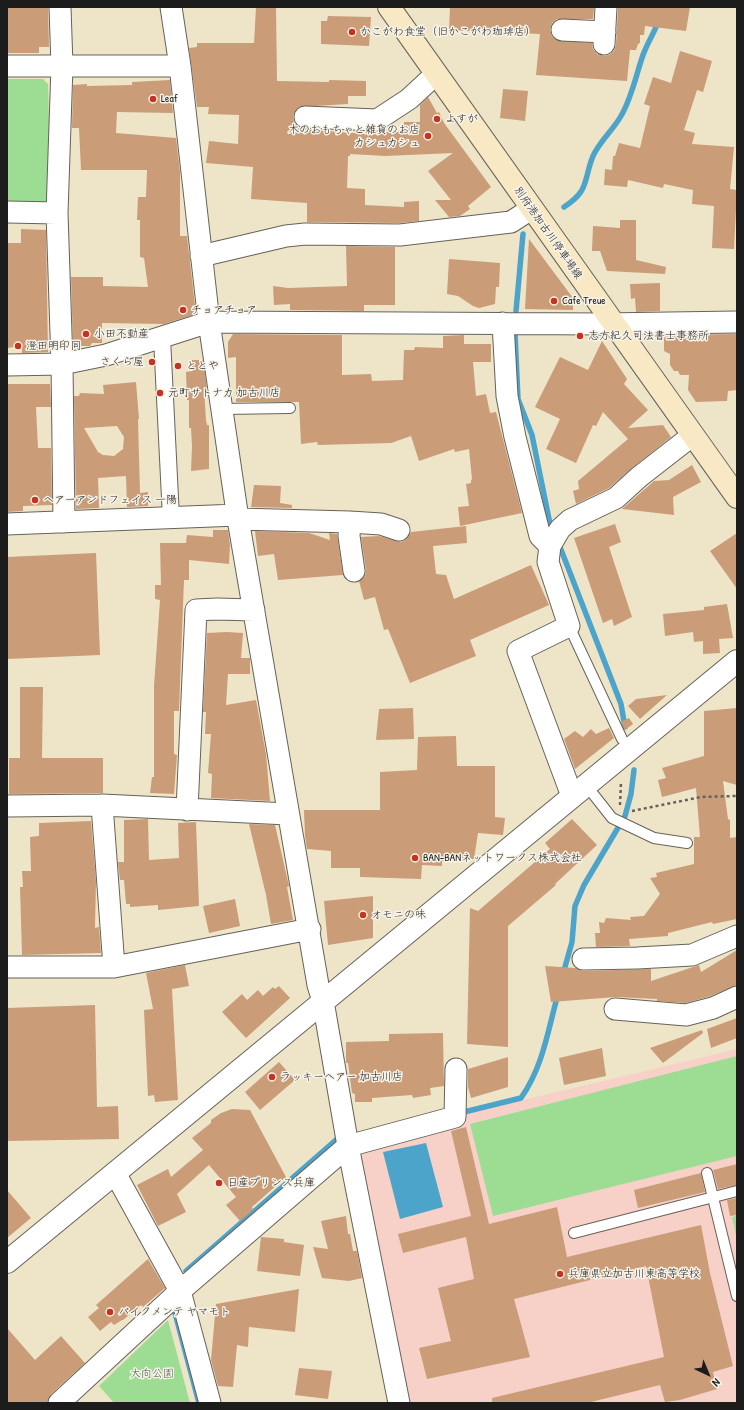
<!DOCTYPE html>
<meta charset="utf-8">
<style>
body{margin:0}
#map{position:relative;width:744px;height:1410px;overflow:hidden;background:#eee5c9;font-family:"Patrick Hand",sans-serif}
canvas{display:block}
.frame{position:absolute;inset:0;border:8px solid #1c1c1c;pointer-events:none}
.north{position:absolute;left:688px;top:1354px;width:40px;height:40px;-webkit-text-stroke:3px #f7f3e8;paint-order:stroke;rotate:136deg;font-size:11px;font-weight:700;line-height:16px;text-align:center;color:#1c1c1c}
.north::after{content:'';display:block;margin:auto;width:14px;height:18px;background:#1c1c1c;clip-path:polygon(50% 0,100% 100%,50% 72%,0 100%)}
</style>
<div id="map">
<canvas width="744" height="1410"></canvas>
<div class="frame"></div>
<div class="north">N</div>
</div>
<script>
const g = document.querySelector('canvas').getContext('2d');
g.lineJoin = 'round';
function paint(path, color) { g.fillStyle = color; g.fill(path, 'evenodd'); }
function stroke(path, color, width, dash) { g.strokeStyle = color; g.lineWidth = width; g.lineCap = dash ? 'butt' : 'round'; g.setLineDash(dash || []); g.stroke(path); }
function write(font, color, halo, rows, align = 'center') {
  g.font = font + ' "Patrick Hand","Klee One",sans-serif'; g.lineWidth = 3; g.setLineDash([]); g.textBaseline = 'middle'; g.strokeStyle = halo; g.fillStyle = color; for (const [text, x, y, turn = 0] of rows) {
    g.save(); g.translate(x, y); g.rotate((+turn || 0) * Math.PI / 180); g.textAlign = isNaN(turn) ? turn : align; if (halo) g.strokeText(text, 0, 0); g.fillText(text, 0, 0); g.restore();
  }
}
paint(new Path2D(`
 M737 1049V1403H406L358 1144 373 1136Z`), '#f7d1c7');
paint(new Path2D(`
 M7 79H43L48 84 51 201 43 207H7Z
 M737 1056V1156L493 1216 470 1124Z
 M737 1216V1240L732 1217Z
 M168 1320 190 1403H114L99 1386Z`), '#9cdd93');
paint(new Path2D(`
 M426 1143 443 1207 400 1219 383 1152Z`), '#4da4ca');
stroke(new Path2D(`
 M564 207C590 190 583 181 593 156 600 141 613 130 621 116 632 97 636 75 643 55 650 36 659 28 661 7
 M516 311 523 234
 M515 333 518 399 532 435 551 529
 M560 547 621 704 625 727
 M563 974 572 942 575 906 584 885 625 816 631 794 634 770
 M464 1112 521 1098C543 1067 548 1030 558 994
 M186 1271 337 1139
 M175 1313 199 1403`), '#4da4ca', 5.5);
paint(new Path2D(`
 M7 7H48L49 47H39V53H7Z
 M256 7H276L277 81 329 82V80L366 81V96H348V104L299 107 295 111 293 116 294 122 298 127 304 129 351 133 386 134V132H403L404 122H420V105L428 97 437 113 439 112 444 123 491 187 468 206 470 209 460 216 449 217 435 200H451L428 171 453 153 385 156 350 154V156H348L347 188 365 189V205L404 207V202L419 201V221L399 223 307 222V203L251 199 253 167 206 163 209 141 238 144 239 115 208 114 209 107H197L189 48 197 47V43H254Z
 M450 7H594L593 19H557L552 23 550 30 552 36 556 40 592 43 593 49 597 54 604 56 609 55 614 51 616 45 618 7H690L686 31 645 26 644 35H640V43L638 44 636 50H630L627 81 536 75 540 34 449 30Z
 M328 16 371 17 369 46 321 44V21H327Z
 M680 51 712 61 703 92 697 90 684 130 695 133 692 144 734 147 730 189 737 190 734 249 712 248 714 206 692 204 693 190 664 184 663 188 628 180 627 187 604 185 605 169 612 170 613 156H615L619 143 640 148 650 106 644 104 653 77 671 83Z
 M170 80 173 113 117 112 116 133 176 138 180 172V236H187L196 314 164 324 102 323V343H92L90 346H73L71 277H103V286L148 287 144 258 140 257V220H137L138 197H146L147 170H81L79 128H72L73 85 87 84V86L132 85V82Z
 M503 89 528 91 525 121 500 118Z
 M620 220H636V260L666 267 665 274 607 271 600 251H592L593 226 620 228Z
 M21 229 46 230 48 352 22 353V346L7 348V243H21Z
 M529 239 573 298V310L525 309Z
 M346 246 395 247V305H364V311L290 310V304L274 305 273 286 288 288 347 286Z
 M449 259 500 263 499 287H496L495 304 479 308 473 306 458 296 447 294Z
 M660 283V311L636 312 635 298 631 299 630 284Z
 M233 334 342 335V375L371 374 372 381 403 380 404 350H414L415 347 443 348V336L464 335V344H491V362H473L476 396 486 394 490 413 496 412 522 513 460 526 458 507 469 506 466 484 471 483V480L472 479 469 449 455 452 454 449 419 461 411 436 391 443 318 445 317 442 301 444 299 402H236V357L228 358V342Z
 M737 334V390L728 391 727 401 696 402 688 390 689 375H680L678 371H674L670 365V354L664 351V335Z
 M602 341 627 379 624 384 648 410 628 428 663 425 671 437 632 468 609 488 576 504 573 491 579 489 578 481 628 439 603 412 596 426 593 425 576 463 546 449 560 419 535 407 560 357 588 370Z
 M192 360H203L207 389H204L206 420 207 425H209V469L191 471 192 446 191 428H189V400H187L186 372 192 371Z
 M136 382 139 419H138L140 493 148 492V506L127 507 126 476 98 478 99 508 76 509 74 396H79L80 393 104 394 103 385ZM117 426 124 437 123 449 114 456 103 455 98 452 84 428Z
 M7 384H50L51 407H36L38 448H51L52 505 23 506V511L7 512Z
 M692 465 701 482 673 497 674 515 622 509 654 481 669 480Z
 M254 485 281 486 280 503 292 505V508L251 507Z
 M615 524 621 542 609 547 632 617 614 626 612 619 603 623 574 538Z
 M466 526 467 543 433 546 436 574 446 575 454 599 531 565 549 605 470 640 476 656 410 683 388 629 384 630 375 597 364 600 359 581 365 576 366 570 361 537 379 536 401 542 407 539 411 532Z
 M213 530H228L230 545 229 564 189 560V580H184L179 711H174V754L177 755 174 794 150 793 152 777H154V686L160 600 155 599V585H161L160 543H186L187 535 213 537Z
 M255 531 309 533 330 540 329 533 337 534 343 575 278 580 274 554 258 556Z
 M737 533V589L710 551Z
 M96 553 100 655 7 659V557Z
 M727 604 733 638 719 639 720 653 703 654V641L694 642 693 632 665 636 663 614 704 610V607Z
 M227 632 243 633 241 658H250V674H228L226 705 256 700 266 754 270 801 211 798 212 774 208 773 211 734H205L206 712H203L207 633Z
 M20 687H43L42 758H103V793L9 794V758H20Z
 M667 695 640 719 628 706 636 699Z
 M413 708 414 739 376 740 379 709Z
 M737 708V785L723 781 728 819 730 820V838L737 837V919L713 924 712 922 668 933V936L629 939 630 946 596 947 595 933H600L599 922 604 923 606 918 631 920 630 917 644 916 660 894 650 878 657 877 656 873 694 864V837H700L696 788 662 797 658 780 666 778 662 768 704 756V711Z
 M629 718 633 724 625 730 621 722Z
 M609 728 614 738 575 769 564 739 575 731 583 737 591 729 596 734Z
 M456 736 457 766H495V817L505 818 503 835 478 833 474 859 454 858V860L442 861V866L422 865 421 879 360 877V868H331V851L307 849 305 836 304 810H380V772L417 770 418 737Z
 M148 819 149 860 179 858 178 823 196 822 199 906 158 910V905L130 907V904H126L124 880H120L118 862H124V820Z
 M572 819 597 845 555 884 556 885 508 926V1047L467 1044 470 908 478 911 550 849 545 843Z
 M91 821 96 881 95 928 99 927 101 953 22 955 20 887H23L22 871H31L30 837 39 836V823Z
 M249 824 275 825 289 886 287 887 293 920 271 924 266 895Z
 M373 896V938L328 945 324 901Z
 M235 899 240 926 209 933 203 906Z
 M737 950V985L708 997 685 1003 657 1001V999L616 997 551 1002 545 966 575 968 583 971 651 969V981L699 965 701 972Z
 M185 965 189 986 172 989 178 1100 155 1102 154 1095 148 1096 144 1010 153 1009 146 973Z
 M279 986 290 998 246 1038 222 1012 242 994 247 1000 258 990 263 996 273 987 275 989Z
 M95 1005 97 1107 118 1106 119 1139 7 1141V1008Z
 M737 1018V1038L711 1048 707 1029Z
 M702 1030 703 1033 663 1063 650 1048Z
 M443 1033 444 1086 430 1088 431 1095 413 1098 412 1095 372 1098V1102H355V1094L352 1093 348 1063H346V1042L389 1041V1034Z
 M602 1048 606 1076 564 1085 559 1058Z
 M508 1057V1087L471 1098 468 1087V1069Z
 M279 1062 295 1080 260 1110 245 1092Z
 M232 1109 250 1110 286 1177 252 1207 253 1210 240 1221 226 1205 236 1197 209 1165 177 1194 186 1212 158 1226 137 1185 168 1169 171 1177 203 1150 192 1138 211 1123V1120L221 1113Z
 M466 1127 489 1224 557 1207 567 1257 701 1225 710 1273 733 1366 713 1372 717 1389 680 1400 665 1402 660 1385 587 1403H492V1398L664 1357 646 1266 514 1299 530 1357 427 1379 419 1348 451 1341 438 1288 474 1279 466 1237 403 1253 398 1234 471 1216 451 1131Z
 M737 1164V1185L718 1189 713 1170Z
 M701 1173 705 1192 638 1208 634 1190Z
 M7 1190 31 1218 7 1238Z
 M737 1198V1215L730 1216 727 1200Z
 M346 1216 348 1234H350L353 1251H357L362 1278 349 1281 322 1278 313 1247 328 1249 321 1221Z
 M261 1237 284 1239V1242L304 1245 300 1276 257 1271Z
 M148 1259 165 1288 143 1307 141 1305 123 1320H122L114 1325 111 1322 100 1331 88 1317 99 1308 96 1305Z
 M299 1289 295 1332 249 1327 248 1347 237 1345 233 1387 218 1386 211 1360 216 1304Z
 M7 1328 35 1360 61 1336 85 1363 51 1394 47 1403H7Z
 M299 1368 332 1371 328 1399 295 1395Z`), '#ca9c78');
const service = new Path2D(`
 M222 409 290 408
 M569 626 622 739
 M586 785 612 818 654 838 687 843
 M707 1173 737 1296
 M574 1233 737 1191`);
const pedestrian = new Path2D(`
 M162 338 171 518`);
const minor = new Path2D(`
 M60 7 62 66 57 213 62 364 64 522
 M171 7 180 66 209 322 238 519 318 985 323 1001 348 1146 399 1403
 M562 30 605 32
 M604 44 606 7
 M7 66H180
 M305 117 377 120 409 99 436 74
 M7 212 57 213
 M201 256 286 236 305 234 400 235 511 222 531 209
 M503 323 507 396 515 437 540 536 550 546
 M7 365 62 364 106 355 209 322 603 324 737 322
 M238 519 350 522 381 524 399 530
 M350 522 349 536 354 571
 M7 524 238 515
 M572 796 518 651 569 626 548 562 550 546 560 529 570 520 616 498 639 477 693 435
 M102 805 114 967
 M7 806 102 805 288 814
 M187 810 196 610 217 609 254 610
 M583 959 637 958 692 955 737 936
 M7 967H114L310 929
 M615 1009 686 1015 713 1008 737 997
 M115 1173 180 1291 210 1403
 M59 1403 180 1291 348 1146 455 1117 456 1069`);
const tertiary = new Path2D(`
 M7 1262 737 661`);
const secondary = new Path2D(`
 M389 7 737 497`);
stroke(service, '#666259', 12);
stroke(pedestrian, '#666259', 18);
stroke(minor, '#666259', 23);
stroke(tertiary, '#666259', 24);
stroke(secondary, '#666259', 24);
stroke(new Path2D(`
 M620 805 621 782
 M632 811 701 797 737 796`), '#666259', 2.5, [3, 3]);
stroke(service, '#fff', 10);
stroke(pedestrian, '#fff', 16);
stroke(minor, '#fff', 21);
stroke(tertiary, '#fff', 22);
stroke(secondary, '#f8e8c3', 22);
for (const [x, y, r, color] of [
 [352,32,4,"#c8321e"],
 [153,99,4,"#c8321e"],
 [437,119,4,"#c8321e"],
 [428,136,4,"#c8321e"],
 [554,301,4,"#c8321e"],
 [183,310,4,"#c8321e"],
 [86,334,4,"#c8321e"],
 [580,336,4,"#c8321e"],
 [18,346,4,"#c8321e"],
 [152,362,4,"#c8321e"],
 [178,366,4,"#c8321e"],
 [160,393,4,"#c8321e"],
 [35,500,4,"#c8321e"],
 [415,858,4,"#c8321e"],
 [363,915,4,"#c8321e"],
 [272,1077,4,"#c8321e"],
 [219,1183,4,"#c8321e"],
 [560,1274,4,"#c8321e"],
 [110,1312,4,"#c8321e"]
]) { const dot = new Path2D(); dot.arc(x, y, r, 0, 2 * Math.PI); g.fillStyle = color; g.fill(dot); stroke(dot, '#f7f3e8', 1.5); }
write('11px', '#1c1c1c', '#f7f3e8', [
 ["かこがわ食堂（旧かこがわ珈琲店）",360,32],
 ["Leaf",161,99],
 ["よすが",445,119],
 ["木のおもちゃと雑貨のお店",420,130,"right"],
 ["カシュカシュ",420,143,"right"],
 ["Cafe Treue",562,301],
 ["チョアチョア",191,310],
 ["小田不動産",94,334],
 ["志方紀久司法書士事務所",588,336],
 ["澄田明印同",26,346],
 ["さくら屋",144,362,"right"],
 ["ととや",186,366],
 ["元町サトナカ 加古川店",168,393],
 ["ヘアーアンドフェイス 一陽",43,500],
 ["BAN-BANネットワークス株式会社",423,858],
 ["オモニの味",371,915],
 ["ラッキーヘアー 加古川店",280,1077],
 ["日産プリンス兵庫",227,1183],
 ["兵庫県立加古川東高等学校",568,1274],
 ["バイクメンテ ヤマモト",118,1312]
], 'left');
write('11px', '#1c1c1c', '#f7f3e8', [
 ["別府港加古川停車場線",548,233,55]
]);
write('11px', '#425640', '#f7f3e8', [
 ["大向公園",152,1374]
]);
</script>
